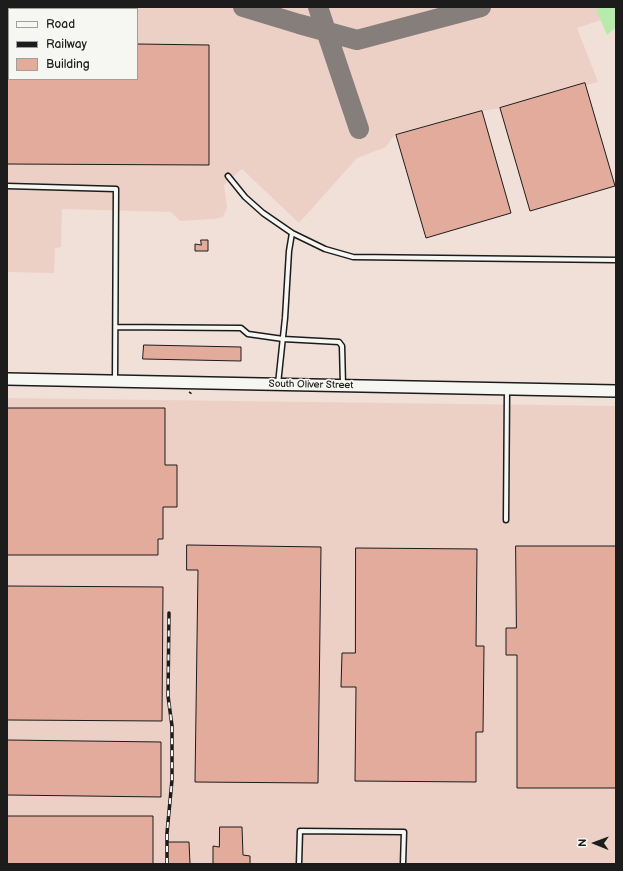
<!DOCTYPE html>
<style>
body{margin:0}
#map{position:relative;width:623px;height:871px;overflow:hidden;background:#f0e0d8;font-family:"Balsamiq Sans",sans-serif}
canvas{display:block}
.frame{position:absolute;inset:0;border:8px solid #1c1c1c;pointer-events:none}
.legend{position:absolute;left:8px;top:8px;width:130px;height:72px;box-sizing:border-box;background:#f6f6f2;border:1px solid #9f9f9c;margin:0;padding:5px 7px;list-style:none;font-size:12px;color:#1c1c1c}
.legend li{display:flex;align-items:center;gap:8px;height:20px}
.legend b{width:20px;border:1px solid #9f9f9c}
.north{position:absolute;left:575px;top:823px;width:40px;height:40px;-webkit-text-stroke:3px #f6f6f2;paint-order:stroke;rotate:271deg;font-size:11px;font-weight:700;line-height:16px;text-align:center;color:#1c1c1c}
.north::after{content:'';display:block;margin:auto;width:14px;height:18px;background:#1c1c1c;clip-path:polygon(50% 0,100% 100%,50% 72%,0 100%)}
</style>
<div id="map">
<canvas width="623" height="871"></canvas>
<div class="frame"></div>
<ul class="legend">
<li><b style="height:5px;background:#f6f6f2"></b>Road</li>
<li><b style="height:5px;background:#1c1c1c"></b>Railway</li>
<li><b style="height:11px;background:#e3ab9b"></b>Building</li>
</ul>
<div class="north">N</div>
</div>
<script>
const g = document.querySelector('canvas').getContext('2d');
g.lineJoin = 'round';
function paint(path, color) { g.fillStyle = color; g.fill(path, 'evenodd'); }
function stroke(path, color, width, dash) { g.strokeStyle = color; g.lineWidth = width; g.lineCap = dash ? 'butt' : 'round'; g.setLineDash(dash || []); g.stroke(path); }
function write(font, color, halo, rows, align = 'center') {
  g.font = font + ' "Balsamiq Sans",sans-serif'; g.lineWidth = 3.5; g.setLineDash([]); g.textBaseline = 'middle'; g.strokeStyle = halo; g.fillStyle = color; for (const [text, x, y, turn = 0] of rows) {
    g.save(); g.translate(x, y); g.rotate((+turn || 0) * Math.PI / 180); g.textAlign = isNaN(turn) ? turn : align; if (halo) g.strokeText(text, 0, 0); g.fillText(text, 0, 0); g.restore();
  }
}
paint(new Path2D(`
 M7 7H601V20L577 28 598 82 502 108 482 111 396 135 392 138 386 147 357 158 299 223 242 169 224 185 227 207 223 217 214 219 180 221 171 212 62 209 61 247 55 248 54 273 7 272ZM9 9H137V79H9Z
 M7 398 616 406V864H7Z`), '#ecd0c6');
paint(new Path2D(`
 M596 7H616V27L607 35 598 14Z`), '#b7ebac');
stroke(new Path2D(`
 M243 7 299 24 357 40 481 7
 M318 7 359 129`), '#867e7a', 20);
const building = new Path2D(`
 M137 44 209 45V165L7 164V79H137Z
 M585 83 615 186 530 211 500 108Z
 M482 111 511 213 426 238 396 135Z
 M201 240H208V251H195V244L201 245Z
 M144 345 241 347V361L143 359Z
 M7 408H165V465H177V507H163V539H158V555H7Z
 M187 545 321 547 318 783 195 782 198 570H187Z
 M516 546H616V788H517V655H506V628H516Z
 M356 548 477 549 476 646H484L483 732H476V782L355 781 356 687H341L342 653H355Z
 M7 586 163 587 162 721 7 720Z
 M7 740 161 742V797L7 795Z
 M7 816H153V864H7Z
 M220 827H242L243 855 250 856V864H213V846L219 847Z
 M167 842H189L190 864H167Z`);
paint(building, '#e3ab9b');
stroke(building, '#1c1c1c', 1);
const service = new Path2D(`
 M228 176 245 197 263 213 292 233 325 249 353 257 616 260
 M7 186 116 189 115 381
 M116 327 241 328 248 334 283 339 339 342 342 346 343 385
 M278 384 285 318 289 251 292 233
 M506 520 507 390
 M299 864 300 831 404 832 403 864`);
const secondary = new Path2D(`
 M7 379 616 391`);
stroke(service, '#1c1c1c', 7);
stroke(secondary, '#1c1c1c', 14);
stroke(new Path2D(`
 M189 392 194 395`), '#1c1c1c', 1.5, [3, 3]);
stroke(service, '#f6f6f2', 4);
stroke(secondary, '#f6f6f2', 11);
const rail = new Path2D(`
 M167 864V833L172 780V726L168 696 169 613`);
stroke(rail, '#1c1c1c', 3.5);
stroke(rail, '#f6f6f2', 2, [6]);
write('10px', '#1c1c1c', '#f6f6f2', [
 ["South Oliver Street",311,385,1]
]);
</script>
